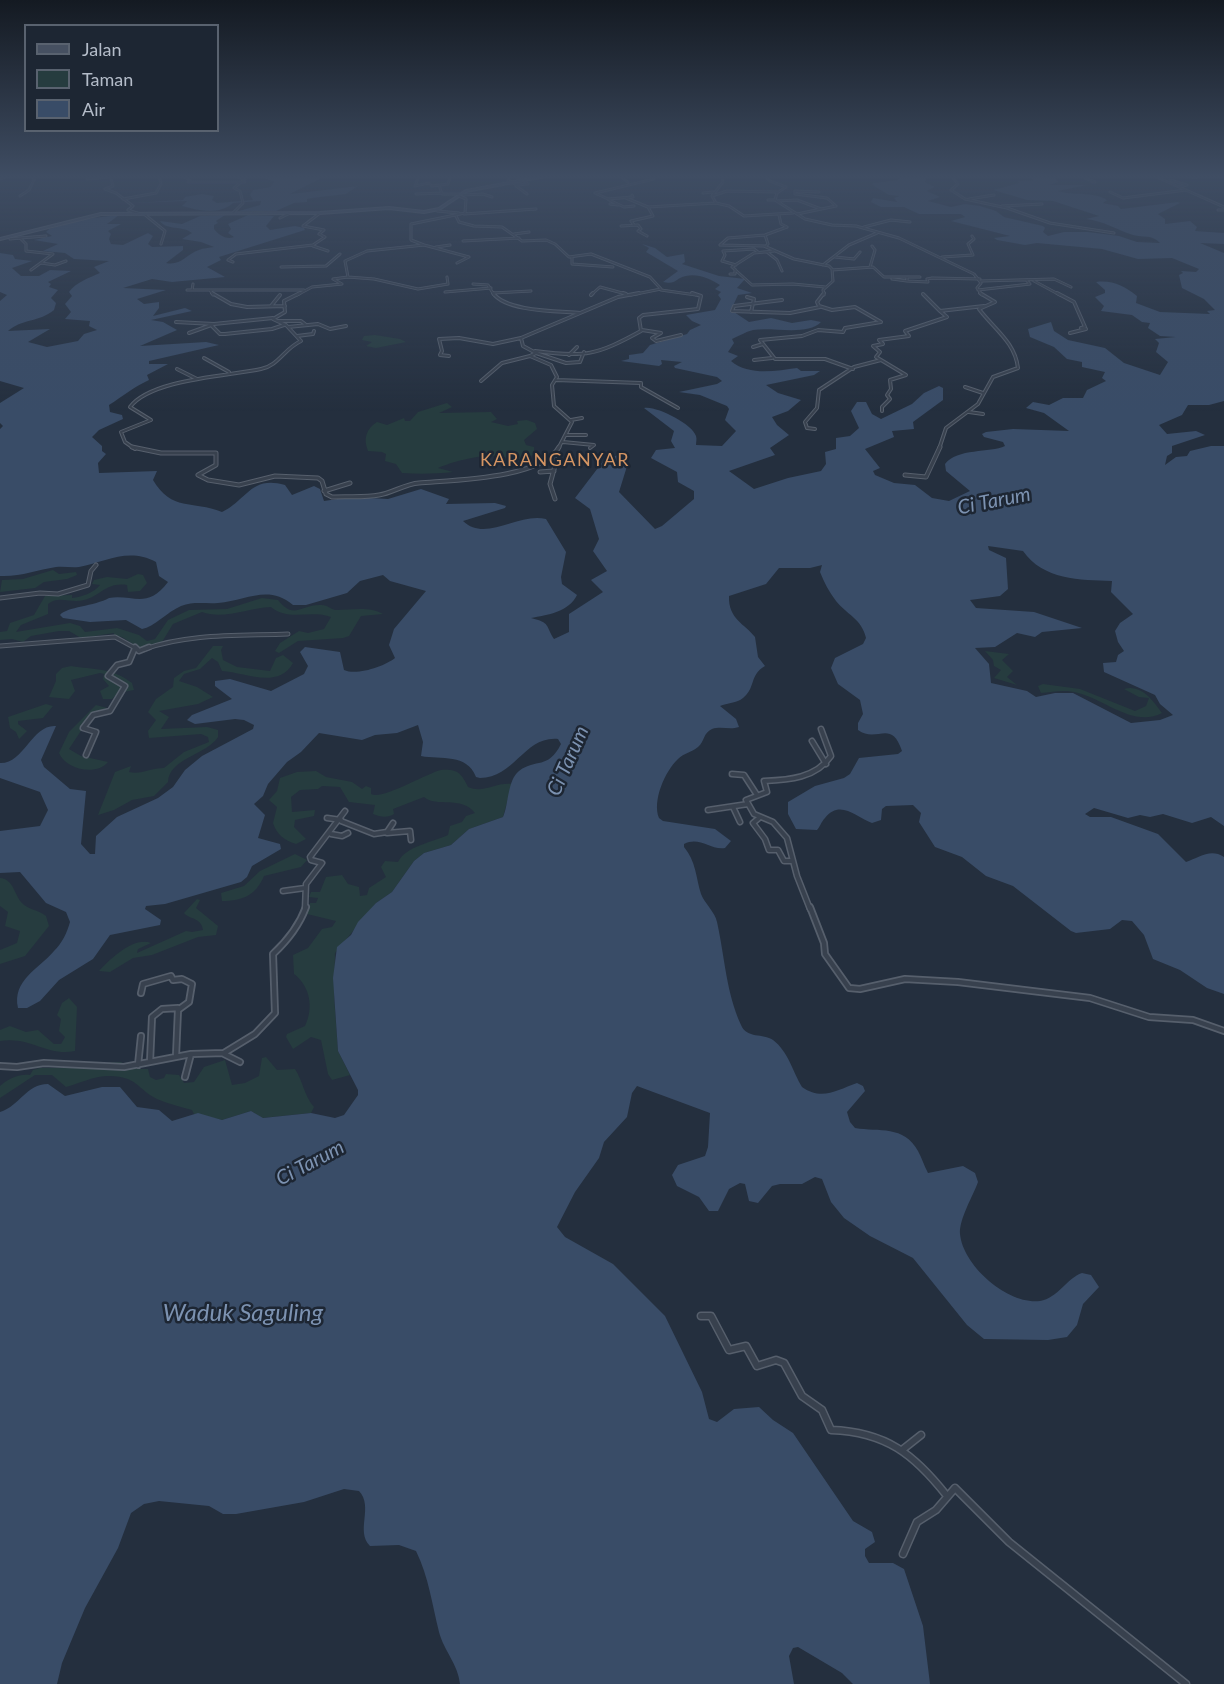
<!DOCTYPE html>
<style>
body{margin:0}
#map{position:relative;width:1224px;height:1684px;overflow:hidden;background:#242f3e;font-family:Lato,sans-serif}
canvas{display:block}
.legend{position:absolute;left:24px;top:24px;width:195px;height:108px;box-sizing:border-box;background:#1d2633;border:2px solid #59626f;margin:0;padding:8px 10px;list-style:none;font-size:18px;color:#b4bcc9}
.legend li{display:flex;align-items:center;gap:12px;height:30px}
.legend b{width:30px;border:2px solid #59626f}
</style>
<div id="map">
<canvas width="1224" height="1684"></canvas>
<ul class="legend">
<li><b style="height:8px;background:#465061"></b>Jalan</li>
<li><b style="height:16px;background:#263c3f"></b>Taman</li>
<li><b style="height:16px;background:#394c67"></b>Air</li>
</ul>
</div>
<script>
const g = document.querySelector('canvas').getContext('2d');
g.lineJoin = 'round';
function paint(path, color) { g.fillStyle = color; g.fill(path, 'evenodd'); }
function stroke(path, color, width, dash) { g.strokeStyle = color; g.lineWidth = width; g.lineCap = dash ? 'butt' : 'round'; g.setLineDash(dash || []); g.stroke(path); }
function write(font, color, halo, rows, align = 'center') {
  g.font = font + ' Lato,sans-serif'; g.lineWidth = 5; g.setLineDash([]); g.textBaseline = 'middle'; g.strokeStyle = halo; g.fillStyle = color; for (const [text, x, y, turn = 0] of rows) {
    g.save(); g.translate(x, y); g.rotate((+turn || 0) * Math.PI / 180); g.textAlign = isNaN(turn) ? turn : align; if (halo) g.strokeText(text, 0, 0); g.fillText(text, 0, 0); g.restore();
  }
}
paint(new Path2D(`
 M375 335 400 339 406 342 376 348 366 346 372 342 362 340 364 336Z
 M447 403 452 407 439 413 491 412 497 419 491 422 508 426 518 424 517 421 527 420 535 423 537 429 524 440 526 445 534 447V455L512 461C499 448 450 462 438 468L453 472C436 474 418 474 402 473L396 464 385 461 386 454 382 452 368 451C363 439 366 429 377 422L387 425 404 418 405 421H410L418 412Z
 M53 570 59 574 76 572 77 575 67 579 44 582 35 588 0 592 2 580 23 579Z
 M138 574 143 575 147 583 140 591 128 592 127 585C106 582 101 596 84 600 72 604 59 595 48 604V614L21 625 16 632 70 623 80 626 85 632 117 628 139 635 147 641 155 639 168 620 189 610 227 609 262 598 278 600C294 620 300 605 320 605 327 604 331 610 337 610 351 610 370 606 383 614L361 616 349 636 343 638 298 641 279 653 275 651 280 643 299 631 308 633 324 629 331 617C311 609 289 622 271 607 248 608 223 620 202 612L173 624 162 642 141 649 122 637 114 636V633L81 638 69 631H59L31 636 23 642 12 639 0 640V632L7 631 10 623 34 615 45 596 72 595V598C81 597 94 593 100 585L92 584 94 580 107 577 127 579Z
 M213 646H223L221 650 223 660 237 667 270 671 276 658 283 655 293 663C278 690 244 672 222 671L218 662 212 658 200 669 184 674 179 681 197 687 213 697 198 704 159 711 169 717 161 729 207 727 218 730V737C207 755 169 758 168 782L154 796 132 800 114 810 98 815 115 772 131 766 129 772C141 775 150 768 164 768L184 752 209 742 208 737 201 734 149 738 148 731 156 720 148 712 156 699 173 687 174 678 184 671 196 668Z
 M985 651 1009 654 1002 660 1013 671 1007 677 1017 685 994 678 1001 670 994 666 993 660Z
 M71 666C94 670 111 667 132 683L134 690 118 693 112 699H103L100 691 109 686 103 679 104 674 100 673 71 680 75 691 69 699 49 697 56 681V674L62 668Z
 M1043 684 1080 689 1135 711 1146 706 1149 698 1139 697 1124 689C1142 684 1153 701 1162 713 1134 728 1104 699 1078 693 1065 689 1054 692 1041 693L1038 686Z
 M46 704 53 706 43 718 18 721V724L27 731 19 739 16 732 10 728 8 717Z
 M96 705 107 708 92 714 69 749 81 756 108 762C97 776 66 770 59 753L69 732Z
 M441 770C458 769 461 773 468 787 484 794 495 782 512 784L503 817 469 829 451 845 424 853 414 861 392 892 376 903 335 953 334 996 338 1051 350 1075 332 1080 328 1074 321 1040 311 1037 293 1049 286 1037 287 1034 305 1026C314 1008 310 986 294 974L293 955 308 948 322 929 332 927 336 921 307 914 310 903H316L318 898 309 897 311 892H320L326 877 342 875 348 884 359 887 360 896 367 895 369 888 386 877 381 867 385 861 398 862C406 846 431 843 448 835L450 826 462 822 466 816 475 813C461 795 436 808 424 797L393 809 394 814C388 818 380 817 373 814L375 805 349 802 340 787 322 786 318 789 300 790 291 797 292 812 315 810 314 816 295 820 294 827 306 839 296 844C284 840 277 835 273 823L277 807 269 800 277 791 280 778 297 772 316 771 326 777 352 782 362 789 366 786 371 788V794C383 800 425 774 441 770Z
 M295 854 307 860 301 867 264 876C256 895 243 901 222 901L221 893 244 886 260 871Z
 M0 878C13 879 14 893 21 902 26 909 39 910 46 916L49 926 25 956 0 964V950L17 943 20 931 5 926 8 912 0 906Z
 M197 899 200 900 196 908 218 926 216 935 198 937 152 955 133 958 110 972 99 971C110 959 134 936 151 943L138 949 137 953 186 931 192 932 203 930C201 917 190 920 184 913Z
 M69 998 77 1007 75 1051C47 1057 31 1036 0 1041V1030L10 1026 26 1032 38 1030 54 1044H61L65 1037 59 1031 61 1019 57 1015 62 1003Z
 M266 1057 277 1070 295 1069C303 1081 304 1096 314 1107L311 1113 262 1118 251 1111 222 1120 194 1114 192 1110C181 1107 169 1104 157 1099 138 1090 137 1075 107 1076 92 1077 80 1083 66 1087L52 1075H35L0 1098V1086C10 1078 18 1074 30 1075L33 1070 40 1068H96L104 1063 121 1062 131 1069H148L150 1077 156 1080 164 1078 166 1074 179 1075 184 1083 194 1082 204 1067 225 1060 232 1085 245 1083 259 1076 262 1058Z`), '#263c3f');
paint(new Path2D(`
 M256 175H323L318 180 290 194 358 186 346 194 312 198 307 199V202L294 203 276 211H239L260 205 261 201 233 203C220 215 200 211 182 206L187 201 134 203 183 200 185 197 202 194 214 196 212 200 217 203 253 200 250 195 253 190 270 187 274 182Z
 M927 175 925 182 935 187 927 191 940 197 928 201 951 207 965 204 980 206 996 211 1004 217 1043 226 1045 228 1043 232 1048 236 1064 232H1088L1119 236 1137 242 1160 243C1152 234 1143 238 1133 235 1117 230 1104 221 1086 219L1099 216 1053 201 1027 200 993 190 1019 183 1017 181 1034 180 1024 175H1051L1059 182 1050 185H1087L1058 191C1074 196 1093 191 1107 200L1103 203 1118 206 1121 209 1178 202 1180 203 1158 214 1165 219V224L1190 221 1197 227 1195 231 1224 233V244L1200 243 1224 253V401L1209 405H1188L1182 415 1159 425 1167 434 1196 431 1205 435 1172 446V453L1167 456 1165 465 1176 457 1187 456 1190 451 1211 446H1224V826L1211 817 1192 823 1163 814 1150 817 1140 815 1128 818 1094 808 1085 814 1090 817H1111L1158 834 1186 862C1199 858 1210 848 1224 857V994L1207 988 1180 970 1153 959 1144 935 1132 921 1122 920 1110 929 1076 933 1071 931 1013 886 986 876 962 857 935 847 919 822 921 813 913 805 886 806 882 809 881 820 872 823C856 817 840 799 825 818 821 822 820 827 817 830L796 829 788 814V802L815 786 844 778 850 774 859 758 898 754 902 751C891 718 877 744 858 730V723L863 714 860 700 838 684 831 668 835 658 863 644 866 638C862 619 846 614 836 601 829 592 824 582 820 572L822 565 810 568H779L766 584 729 596C728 619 745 624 755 637L758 657 765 666C749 675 756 688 743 698 737 703 727 703 720 706L736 719 739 727C730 730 721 726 712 729 703 733 705 741 698 747 692 752 684 753 678 759 665 771 652 801 659 818L663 821 715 829 731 841 725 848C709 850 700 836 684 844V847C696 861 696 878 701 894 705 904 715 912 717 922 725 958 726 992 741 1025 747 1039 763 1033 773 1040 788 1051 793 1072 802 1087 822 1101 837 1090 857 1083L863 1086 865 1091 847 1112 850 1122 855 1128C879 1132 904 1125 918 1151 922 1158 924 1166 928 1173L963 1166 975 1173 978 1182C973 1196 959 1219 960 1234 963 1266 1008 1305 1040 1301 1058 1298 1067 1278 1082 1273L1091 1275 1099 1287 1083 1304 1077 1325 1067 1337 1048 1340 984 1339 967 1325 913 1258 870 1236 844 1218 831 1202 822 1179 815 1177 802 1184H780L772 1186 758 1203 749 1201 745 1184 740 1183 729 1189 718 1211H709L699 1197 677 1186 672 1175 678 1165 705 1156 708 1147 710 1113 637 1086 632 1093 627 1117 604 1142 599 1158 575 1192 557 1227 565 1237 613 1264 665 1316 702 1392 709 1419 717 1422 734 1409 759 1407 773 1420 793 1433 853 1521 872 1532 875 1542 865 1549V1556L869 1563H893L904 1569 923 1626 930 1684H853L842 1673 798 1647 793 1648 789 1656 794 1684H460C458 1664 444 1651 439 1632 432 1604 429 1578 416 1551L399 1545 370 1546C355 1531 374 1507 359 1491L344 1489 304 1502 236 1514H223L209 1506 159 1501 144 1504 131 1513 118 1548 85 1608 62 1663 57 1684H0V1112C20 1106 26 1084 48 1084L65 1096 102 1087H120L137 1107 159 1110 172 1121 198 1113 222 1120 251 1111 263 1118 311 1113 335 1118 344 1115 358 1095V1090L338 1051 333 978 337 947 351 935 358 922 376 903 392 892 414 861 424 853 451 845 469 829 503 817C509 804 507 781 519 771 536 758 548 770 561 744L558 739C524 736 515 778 480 778L476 777C467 753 441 760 421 756L423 742 418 725 397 733 375 735 362 740 319 733 301 752 287 762 268 784 263 796 254 804 265 815 258 838 280 844 281 849 252 866 247 877 241 882 165 904 146 906 145 909 161 920 160 925 110 935 93 959 59 980 40 1001 27 1008H18C12 980 39 969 54 951 62 943 67 933 70 922L66 912 46 903 20 872 0 873V831L40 826 48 810 40 792 0 778V763C24 764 32 724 56 726L41 760 44 767 70 789 86 791 81 844 90 854H95L96 836 117 817 158 798 173 787 185 770 202 756 253 729 254 725 244 720 235 719 195 724 187 720 192 715 232 699 215 686V681L230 679 271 691 304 674 308 666 300 652 305 647 340 652 344 670C357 676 385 666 395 658L389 645 394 629 426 591 390 581 383 575 360 581 347 593 306 605H293C268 584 246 601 218 603 205 604 194 601 181 606 167 612 154 627 142 629L126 620 90 622 63 618 60 615C66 607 95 606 109 598 133 594 147 610 168 582L159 576 156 562C128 547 106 562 79 567 71 568 64 566 56 567 37 570 20 577 0 576V429L3 426 0 423V403L24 388 0 381V301L7 295 0 292V253L13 255 15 259 32 261 12 268 21 276H39L50 270 71 271 48 282 51 284 49 287 58 290 51 298 56 303 54 310C40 322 21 319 8 331L50 329 28 342 47 347 78 341 84 334 97 330 89 326 90 321 65 319 71 312 65 304 72 296 69 292C76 282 89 278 100 273L94 267 109 261 74 259 65 253 43 251 58 244 34 240 52 236 46 232 49 229 84 219 119 215 107 224H121L108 231 111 234 109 239 111 244 123 245 148 233 153 236 148 244 152 247 183 246V250L166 263C181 266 185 255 199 250 203 248 209 248 214 247L201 242 182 239 192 233C182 225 167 231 160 221L182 224 200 216 225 215 216 221 218 223 214 225V229C219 235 226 240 234 237L228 233 231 229 228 224 248 215 274 216 266 226 270 230 295 226 304 228 305 230 219 257 221 260 207 267 225 277 172 282 152 279 123 288 166 290 137 299 144 304 159 302V308L153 316 185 308 192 311 151 320 163 322 177 330 140 346 206 342 219 345 149 361V364H168L147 375 149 380C134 387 123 396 109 405L110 412 122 415 123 419 99 430 92 437 102 446V451L106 454 98 463 99 473 157 471 153 480C172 512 192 500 222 512 247 500 251 475 285 485L292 495 314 486 320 489 324 501 351 497 388 499 421 489 449 499 446 504 495 503 506 506 505 508 463 521C486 543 518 512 546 519L566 552 561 577 562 584 577 595C569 612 547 615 531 618 551 623 545 625 554 639L569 632V614L603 592 591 580 607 571 593 551 599 539 590 509 575 498 604 460 618 455 626 459 628 463 619 492 655 529 662 526 694 499V491L678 482 677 472 651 458 656 450 675 448 671 441 674 431 644 408C655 405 693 424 696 436 697 439 696 442 696 445L722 446 736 431 725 420 729 409 727 406 700 395 679 392 717 384 722 381 717 377 675 368 674 366 682 362 661 360 662 364 659 366 621 361 629 359V355L643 353 650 345 687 334 690 330 701 325 692 321 686 315 715 310 721 299 718 295 721 292 715 289 720 285C711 279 697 273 686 276 675 278 677 285 663 282L678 271 646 252 649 248 642 244 655 248 667 257 684 254 685 262 682 264 719 276 745 279 737 288 752 293 738 295 731 310 749 322 771 318 792 323 811 320 821 322C808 336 774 327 753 330 745 332 739 336 732 339L734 343 728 352 738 356 731 361C748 376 776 371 797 368L801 371H820L814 375 766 385 778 393 801 400 788 411 772 417 777 425 789 435 770 448 775 455 729 471 754 489 788 478 821 471 826 464 825 452 836 449V438L850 436 859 428 851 411 857 402H866L872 414 881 419 912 404 924 393 939 386 943 388V400L913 422 914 429 892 431 894 437 865 449 880 468 873 471 875 475 894 483 915 485 932 498 949 501 970 491 946 471 945 464C957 448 990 453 1005 446L1003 442 984 437 982 434 986 432 1013 429 1069 431 1044 413 1026 408 1033 402 1049 405 1063 398H1083L1087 390 1106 381 1102 378 1105 372 1082 367V362L1067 359 1054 347 1030 337 1028 329 1051 322 1054 331 1068 340 1105 348 1124 363 1160 375 1168 362 1156 352 1159 343 1155 339 1176 337 1160 336 1148 328 1150 323 1142 322 1132 315 1101 311 1104 306 1095 297 1105 293V290L1096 282C1113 280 1124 286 1137 296L1136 303 1160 312 1210 314 1207 311 1215 310 1204 299 1182 288 1179 275 1183 273 1181 271 1196 272 1199 269 1172 258 1138 259 1102 249 1037 243 1025 245 997 240 994 238 1010 236 951 221 965 217 961 214H919L904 207H881L871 202 873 198 897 202 894 198 899 196 889 195 872 185 873 183 898 180 901 176ZM988 546 1023 551C1043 580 1080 580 1112 581L1111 592 1133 614 1120 623 1115 631 1118 642 1124 651 1118 655 1116 662 1103 663 1104 672 1155 695 1160 704 1173 715 1160 720 1131 723 1073 693H1055L1036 697 1027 691 991 683 989 664 975 648 995 647 1017 633 1035 637 1042 632 1082 628 1034 612 976 608 970 600 1000 596 1008 589 1006 558 989 550Z`), '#394c67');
stroke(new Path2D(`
 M1182 175 1193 178 1224 176`), '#394c67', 2);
const minorFar5 = new Path2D(`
 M58 175 60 177
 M110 175 113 186 105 189 116 193 133 206 128 210 140 214
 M180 175 190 180 188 182H245
 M230 175 245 179 234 188 240 191 243 203 233 213
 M426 175 449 176
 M515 175 519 179
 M619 175 628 182
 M764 175 770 181 786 187 777 193 775 200 805 219 832 225 856 226 899 238 974 274 981 283 977 288 982 295
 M950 175 958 184 951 190 965 199 1007 208 1050 223 1114 233
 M1087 175 1083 177 1095 182H1092
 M1152 175 1224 207
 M395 176 423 175
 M419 176 415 186 429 183 432 186 448 184 451 175
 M219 177 222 175
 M0 179 11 175
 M87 179 109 177
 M1170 180 1187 185 1179 187
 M508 181 509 175
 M511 181 516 185 528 184 521 179
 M439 185 442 194H459
 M516 186 527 194
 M777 192 727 191 712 196 716 203 729 206 744 216 793 213
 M1110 192 1123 198 1186 190
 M703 193 713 192
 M416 194 442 193
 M463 195 483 194 492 197
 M632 195 633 197 608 199 595 193 654 179 652 176 658 175
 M20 196 29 190 35 178 24 175
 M712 196 723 182 722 175
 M626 198 648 207 716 203
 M123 199 156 193 161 184 159 175
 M969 199 994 195
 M609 200 624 207 634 206
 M768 200H774
 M777 201 797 200 821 209
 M610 204 618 205
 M1002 206 1042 204
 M1218 210H1224
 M437 211 459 213
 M144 214 165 231 161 244
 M464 214 536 209
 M797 214 836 206 827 198 795 194V191L819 192
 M779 215 781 224 787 227 765 235 728 238 720 245 764 246 794 259 829 266 832 269 833 281 823 290 824 295
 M456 216 459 222 474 226 502 227 522 241 546 240 555 244 569 257 591 254 650 277 661 289 631 295
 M280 218 290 213
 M634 225 631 221 653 216 648 207
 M621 226 638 225 641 229 638 231 647 236
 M864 227 891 220 910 222
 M514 234 529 232
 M765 235 768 244 766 246
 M20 238 46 236
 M10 239 20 238 26 244V251L53 254 31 270
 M463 241 519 238
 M424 245 469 257 457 263
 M313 246 328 251
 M436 247 450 245
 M774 251 754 253 732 267 752 285 793 284 825 287
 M767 252 777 260 782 271
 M572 257V264L613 267
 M835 257 854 259 860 252
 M942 257 973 255 968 244 974 239 972 236
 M233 262 228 260 236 254 313 245 325 237 319 234 324 230 303 226 320 213
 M41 263 55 265 66 261
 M736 265 722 261 725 255 723 251 754 249 758 252
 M823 265 849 245 877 233
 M281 267 326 266 340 254
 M870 267 875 250 872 246
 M832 270 873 267 884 277H907V281L928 282 927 279 932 278 980 279
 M730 274H735V269
 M348 277 374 279 418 289 448 284 447 277
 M907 277H920
 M892 279 907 281
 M981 281 1054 279 1071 287
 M1034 281 1060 295
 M473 284 488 285 494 295
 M187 290H304
 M192 290 193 284
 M210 290 213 295
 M661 290 696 295
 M978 290 1030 284 1027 281
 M445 292 491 288
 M493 293 531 291
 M297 295 312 287 342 284 333 279 348 277 345 261 367 251 424 245 411 240V224L465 213 466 199 459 196
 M591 295 600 287 626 294`);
const minorFar4 = new Path2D(`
 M212 293 231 304 247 307 285 306
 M493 293C506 312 559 311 580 313
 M623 293 626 294
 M824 293 817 302 819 306 832 310 855 307 881 322 845 328 843 332 818 330 802 336 760 340 775 359H825L853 369
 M1057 293 1074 302 1085 327 1081 328 1086 329 1070 333
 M923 294 940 311
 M591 295 593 293
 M747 297 754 299 751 312
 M782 300 734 306 732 311 790 313 820 307
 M271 306 280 295
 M278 321H301L305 324
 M176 322 214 324 273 318
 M212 326 220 334H225L272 329 284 325
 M288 327 318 324 330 329 346 326
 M642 330 661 333 652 338 656 341 681 335
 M189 333 214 324
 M297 336 313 334 314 331
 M753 347 763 344
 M535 351C585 358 597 355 641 331L639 318 643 315 698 309 701 296 692 293
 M536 353 566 363 580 362 584 352
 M569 355 577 347
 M449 356 440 355 442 351 439 339 459 338 493 344 521 338
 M204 358 229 372
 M754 360 772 358
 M881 360 906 375 890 380 891 389 887 395 890 399 882 407V411
 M177 369 197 379
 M556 380 641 383V387L678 408
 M481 381 502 363 530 356
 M965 387 983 393
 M969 412 983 414
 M571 420 582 418
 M815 429 807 428 805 422 817 408 819 390 854 367 881 360 876 357 880 352 873 346 883 344 879 340 909 336 905 331 947 317 940 311 984 306
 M566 435H586
 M563 442 594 445 590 448
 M135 449 125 442 121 432 151 420 130 407C151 379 228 376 261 369 278 366 285 348 301 341L286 325 273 319 285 312 284 301 300 293
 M558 449 572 422 554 406 552 385 557 377 551 365 530 356 536 353 523 346 521 338 618 297 639 293
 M939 449 946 428 978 404 993 377 1018 368C1015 342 994 329 979 309L995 302 980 293`);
const minorFar3 = new Path2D(`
 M132 447 161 453H216V465L198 475 208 480 239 485 275 476 318 478 322 481 326 494 332 497C347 496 364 498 379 495 392 493 405 484 419 483 452 480 542 479 559 447
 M554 456 556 462 550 484 555 499
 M540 472 554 471
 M905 475 926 477 940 447
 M324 491 350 483
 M0 598 40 593 58 594 88 585 91 571 96 565
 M0 646 115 637 137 649
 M145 649C189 633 241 636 288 634`);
const minorFar2 = new Path2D(`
 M135 647 139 651 149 647
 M812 741 826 764
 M86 755 96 732 83 728 93 715 110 711 125 686 108 676 117 665 129 662 135 648
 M732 774 744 775 757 795
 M733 807 740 822
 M708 810 748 804
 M327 818 341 820
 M759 818 753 823 765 839 769 850H778L784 861H793
 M341 821 374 834 387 832 393 823
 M387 833 410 831 411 840
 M331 834 342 836 348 833
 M283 891 305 888
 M305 909 306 884 322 863 311 860 310 857 345 811
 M810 909 797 876 787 838 773 822 754 814 746 800 767 792 764 781C789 780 816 778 831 756L821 729`);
const minorFar1 = new Path2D(`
 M810 907 824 943 825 954 849 988 860 989 905 979 958 982 1090 998 1149 1017 1193 1020 1224 1031
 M141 993 143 984 171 976 173 980 182 979 192 984 189 1002 178 1010 176 1056
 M224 1054 240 1062
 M150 1062 152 1017 162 1009 178 1008
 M138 1065 141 1036
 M0 1066 17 1067 44 1063 124 1067 191 1054 224 1053 255 1034 275 1013 273 954C287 941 299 926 306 907
 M185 1077 191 1054`);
const minor = new Path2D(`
 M701 1316H711L729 1350 746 1346 757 1366 776 1360 784 1363 802 1396 822 1410 831 1430C886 1432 914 1454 947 1496
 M902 1450 921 1435
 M903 1554 917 1522 936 1510 955 1488 1009 1542 1186 1684`);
const secondary = new Path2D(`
 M0 239 101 214 320 213 389 208 424 212 439 209 466 191 551 175`);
stroke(minorFar5, '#565f6c', 3);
stroke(minorFar4, '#565f6c', 4);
stroke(minorFar3, '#565f6c', 5);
stroke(minorFar2, '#565f6c', 7);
stroke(minorFar1, '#565f6c', 8);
stroke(minor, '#565f6c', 9);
stroke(secondary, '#565f6c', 4);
stroke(minorFar5, '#38414e', 1.5);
stroke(minorFar4, '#38414e', 2);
stroke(minorFar3, '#38414e', 3);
stroke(minorFar2, '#38414e', 4);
stroke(minorFar1, '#38414e', 4.5);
stroke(minor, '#38414e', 6);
stroke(secondary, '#465061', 2);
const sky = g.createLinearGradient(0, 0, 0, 411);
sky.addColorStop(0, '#141a22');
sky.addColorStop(0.43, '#3f4d63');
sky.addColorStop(1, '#3f4d6300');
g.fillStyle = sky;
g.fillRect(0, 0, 1224, 411);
g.letterSpacing = '1.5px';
write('18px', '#d59563', '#1d2633', [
 ["KARANGANYAR",555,460]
]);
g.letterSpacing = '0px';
write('italic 20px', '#7c92b1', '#1d2633', [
 ["Ci Tarum",994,501,-11],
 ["Ci Tarum",568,761,-66],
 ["Ci Tarum",310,1163,-28]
]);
write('italic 24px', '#7c92b1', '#1d2633', [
 ["Waduk Saguling",243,1313]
]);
</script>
